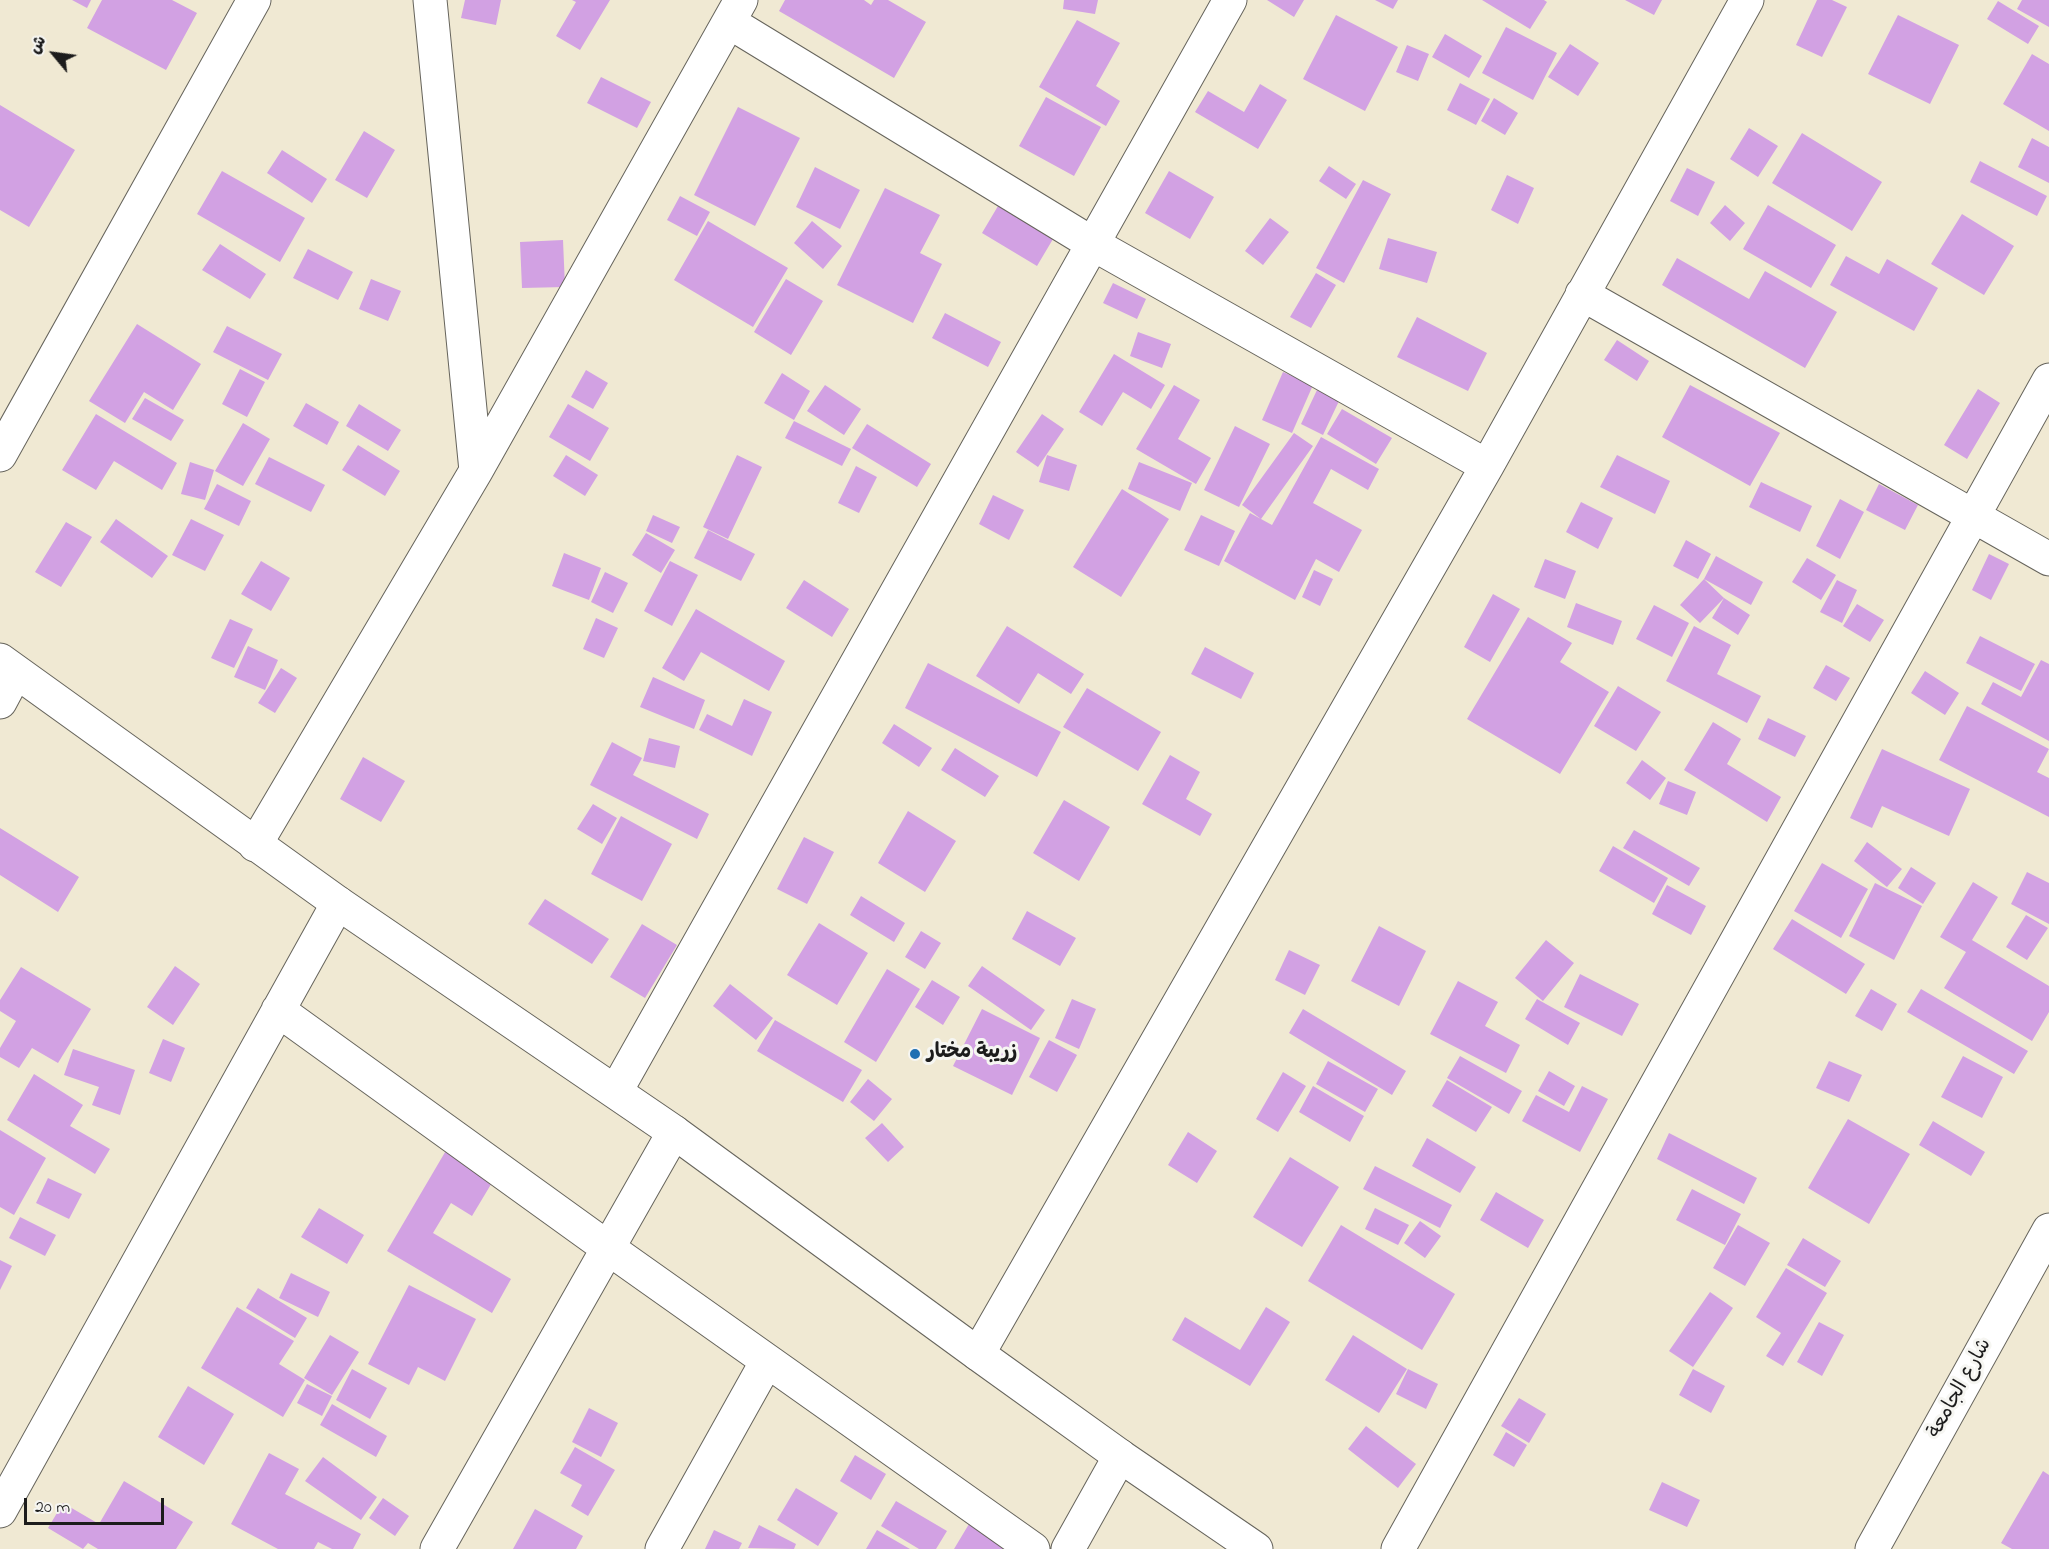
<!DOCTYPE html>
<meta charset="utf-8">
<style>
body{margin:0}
#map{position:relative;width:2049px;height:1549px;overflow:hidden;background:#f0e9d3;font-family:"Indie Flower","Playpen Sans Arabic",sans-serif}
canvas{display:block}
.north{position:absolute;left:24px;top:24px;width:60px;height:60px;-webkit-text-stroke:4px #f6f6f2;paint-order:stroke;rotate:299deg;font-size:16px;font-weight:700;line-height:24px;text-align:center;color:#1c1c1c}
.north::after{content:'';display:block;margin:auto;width:21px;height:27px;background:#1c1c1c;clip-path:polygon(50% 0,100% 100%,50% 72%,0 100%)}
.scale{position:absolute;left:24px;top:1498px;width:140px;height:27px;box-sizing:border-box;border:3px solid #1c1c1c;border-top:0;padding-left:8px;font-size:18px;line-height:21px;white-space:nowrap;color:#1c1c1c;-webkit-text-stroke:4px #f6f6f2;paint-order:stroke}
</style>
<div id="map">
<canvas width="2049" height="1549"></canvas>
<div class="north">ش</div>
<div class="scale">20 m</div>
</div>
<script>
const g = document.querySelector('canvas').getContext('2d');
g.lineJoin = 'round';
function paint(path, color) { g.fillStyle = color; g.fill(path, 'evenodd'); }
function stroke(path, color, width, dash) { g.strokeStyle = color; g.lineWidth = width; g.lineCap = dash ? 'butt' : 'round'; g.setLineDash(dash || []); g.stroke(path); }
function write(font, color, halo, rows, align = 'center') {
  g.font = font + ' "Indie Flower","Playpen Sans Arabic",sans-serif'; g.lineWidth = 6; g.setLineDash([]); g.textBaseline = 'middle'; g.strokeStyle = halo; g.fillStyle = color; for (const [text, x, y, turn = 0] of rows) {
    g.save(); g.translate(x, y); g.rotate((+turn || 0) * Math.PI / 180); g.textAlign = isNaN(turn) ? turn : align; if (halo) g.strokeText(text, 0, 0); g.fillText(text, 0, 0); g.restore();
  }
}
paint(new Path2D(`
 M72 0H91L87 8Z
 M102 0H172L197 13 166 70 87 28Z
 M465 0H501L496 25 461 18Z
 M572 0H610L580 50 556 36 576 2Z
 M785 0H864L871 5 874 0H888L926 22 894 78 779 11Z
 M1064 0H1098L1095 14 1063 9Z
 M1267 0H1304L1294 17Z
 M1375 0H1398L1393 9Z
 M1482 0H1544L1547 2 1530 29Z
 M1625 0H1662L1654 15Z
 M1817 0H1832L1847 7 1822 57 1796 45Z
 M2022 0H2049V27L2017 9Z
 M1998 1 2039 26 2028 44 1987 19Z
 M1336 15 1398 47 1365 111 1303 79Z
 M1898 15 1959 45 1930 104 1868 74Z
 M1077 20 1120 43 1096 86 1120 101 1106 126 1039 87Z
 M1506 27 1557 53 1533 100 1482 73Z
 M1445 34 1482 56 1469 78 1432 57Z
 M1570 44 1599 63 1578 96 1548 77Z
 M1407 45 1429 54 1418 81 1396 72Z
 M2032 54 2049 64V131L2003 104Z
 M601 77 651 102 637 128 587 103Z
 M1460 83 1490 99 1476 125 1447 110Z
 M1260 84 1287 100 1258 149 1195 112 1208 91 1244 112Z
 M1046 97 1101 127 1074 176 1019 146Z
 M1494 98 1518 113 1505 135 1481 121Z
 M0 105 75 150 29 227 0 210Z
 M738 107 800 138 755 226 694 195Z
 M1749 128 1778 146 1758 177 1730 159Z
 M364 131 395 150 367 198 335 180Z
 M1802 133 1882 182 1852 231 1772 183Z
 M2032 138 2049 147V183L2018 167Z
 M282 150 327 179 312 203 267 173Z
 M1980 161 2047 196 2037 216 1970 182Z
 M1329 166 1356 184 1346 199 1319 181Z
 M815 167 860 190 840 229 796 207Z
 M1687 168 1715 182 1698 216 1670 201Z
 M222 171 305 218 280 262 197 214Z
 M1169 171 1214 197 1190 239 1145 213Z
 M1507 175 1534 188 1518 224 1491 210Z
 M1363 180 1391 194 1344 283 1316 268Z
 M885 188 940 215 920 253 942 264 913 323 837 285Z
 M680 196 710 212 697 236 667 220Z
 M1725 205 1745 223 1730 241 1710 223Z
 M1768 205 1836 245 1811 288 1743 249Z
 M998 206 1053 239 1037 266 982 233Z
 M1962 214 2014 246 1984 295 1931 264Z
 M1270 218 1289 232 1263 265 1245 251Z
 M708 221 788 268 753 327 674 280Z
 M812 221 842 246 823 269 794 243Z
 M1388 238 1437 252 1427 283 1379 269Z
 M563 240 565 287 522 288 520 242Z
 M220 244 266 274 250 299 202 270Z
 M308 249 353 272 338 300 293 278Z
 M1846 256 1879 274 1887 259 1938 288 1914 331 1830 285Z
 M1677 258 1749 299 1765 271 1837 312 1805 368 1662 285Z
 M1316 273 1336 285 1311 328 1290 317Z
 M371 279 401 291 388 321 359 309Z
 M786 279 823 301 791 355 754 332Z
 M1113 283 1146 299 1137 319 1103 303Z
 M945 313 1001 342 988 367 932 338Z
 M1417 317 1487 353 1468 391 1397 357Z
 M137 324 201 364 173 410 144 392 125 423 89 401Z
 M227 326 282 354 268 380 213 352Z
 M1138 332 1171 344 1162 368 1130 356Z
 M1617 340 1649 361 1637 381 1604 360Z
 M1114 354 1165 385 1151 409 1123 392 1102 426 1079 412Z
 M240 369 265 382 247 417 222 404Z
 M586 370 608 383 593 409 571 397Z
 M1283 372 1313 385 1292 433 1262 420Z
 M782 373 810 391 794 420 764 403Z
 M825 385 861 409 844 435 807 411Z
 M1174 385 1200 400 1178 439 1211 458 1196 484 1136 449Z
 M1690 385 1780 433 1750 486 1662 437Z
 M1978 389 2000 403 1967 459 1944 445Z
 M1317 390 1339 401 1323 435 1301 424Z
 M145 398 184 420 171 441 132 419Z
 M306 403 339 422 327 445 293 426Z
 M359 404 401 430 388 451 346 426Z
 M568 404 609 428 590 461 549 437Z
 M1342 409 1392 438 1376 464 1327 434Z
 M96 414 177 463 162 490 114 461 96 490 62 470Z
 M1042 414 1064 429 1038 467 1016 452Z
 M794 421 851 449 842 466 785 438Z
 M243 423 270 439 243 486 215 471Z
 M867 424 931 464 917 487 852 448Z
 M1235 426 1270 444 1239 507 1204 490Z
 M1294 433 1313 446 1261 519 1242 505Z
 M1321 437 1379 469 1368 490 1331 469 1313 503 1362 530 1339 572 1316 559 1295 600 1224 561 1250 513 1272 525Z
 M358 445 400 471 385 496 342 470Z
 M566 455 598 475 585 496 553 476Z
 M737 455 762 467 728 539 703 527Z
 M1047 455 1077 465 1069 491 1039 482Z
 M1617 455 1670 481 1655 514 1600 487Z
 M269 457 325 485 311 512 255 484Z
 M190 462 214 470 205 500 181 494Z
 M1139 462 1192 483 1180 511 1128 489Z
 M856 466 877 477 859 513 838 503Z
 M1761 482 1812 506 1800 532 1749 507Z
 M217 484 251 501 239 526 204 509Z
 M1879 484 1918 505 1905 530 1866 510Z
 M1122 489 1169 519 1121 597 1073 567Z
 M993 495 1024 510 1009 540 979 524Z
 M1840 499 1864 512 1840 559 1816 546Z
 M1581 502 1613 518 1598 549 1566 532Z
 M653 515 680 527 672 543 646 531Z
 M1201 515 1235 531 1219 566 1184 550Z
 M116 519 168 556 152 578 100 542Z
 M191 519 224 535 205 571 172 555Z
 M66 522 92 537 61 587 35 572Z
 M708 530 755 554 741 581 694 558Z
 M646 533 675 550 661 573 632 555Z
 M1686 540 1711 554 1698 579 1673 566Z
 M564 553 601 568 589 600 552 586Z
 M1989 554 2009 564 1991 600 1972 590Z
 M1716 556 1763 582 1751 605 1704 579 1724 598 1700 623 1680 605 1704 579Z
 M1807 558 1836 575 1821 600 1792 582Z
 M1545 559 1576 571 1565 599 1534 587Z
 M261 561 290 578 271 611 241 594Z
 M670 561 698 575 672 626 644 611Z
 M1314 570 1333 579 1320 606 1302 597Z
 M605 572 628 583 613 613 591 602Z
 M804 580 849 609 832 637 786 608Z
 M1837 580 1857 590 1842 623 1820 612Z
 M1493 594 1520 609 1490 662 1464 647Z
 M1724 598 1750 615 1738 635 1712 618Z
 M1576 603 1622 621 1613 645 1567 627Z
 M1857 604 1884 620 1870 642 1843 626Z
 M1654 605 1689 623 1672 657 1636 639Z
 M696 609 785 661 769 691 701 652 684 681 662 668Z
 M1528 617 1572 643 1560 662 1609 692 1560 774 1467 719Z
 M596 618 618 628 604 658 583 649Z
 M230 619 253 629 234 668 211 658Z
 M1007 626 1084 674 1071 694 1038 673 1019 704 976 676Z
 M1694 626 1731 645 1717 674 1761 696 1747 723 1666 681Z
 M1980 636 2035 664 2021 691 1966 663Z
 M248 646 278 660 265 690 234 677Z
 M1205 647 1254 673 1241 699 1191 674Z
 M2041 660 2049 664V741L1981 704 1993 682 2021 697Z
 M928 663 1061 732 1037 777 905 708Z
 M1826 665 1850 678 1836 701 1813 688Z
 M281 668 297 678 275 713 258 703Z
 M1925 671 1959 693 1945 715 1911 693Z
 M653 677 705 700 694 729 640 707Z
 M1618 686 1661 712 1636 751 1594 726Z
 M1087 688 1161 732 1138 771 1063 727Z
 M744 699 772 712 752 756 699 730 707 714 732 726Z
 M1967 706 2049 749 2037 772 2049 778V817L1939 760Z
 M1768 718 1806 736 1795 757 1758 739Z
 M1713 722 1741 739 1727 764 1781 797 1767 822 1684 770Z
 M894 724 932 748 919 767 882 743Z
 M649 738 680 746 675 768 643 761Z
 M612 742 642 758 633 775 709 814 697 839 590 785Z
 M955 748 999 776 985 797 941 770Z
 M1882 749 1970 789 1949 836 1882 806 1872 828 1850 818Z
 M1170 755 1200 772 1186 799 1212 814 1200 836 1142 804Z
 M363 757 405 781 381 822 340 799Z
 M1642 760 1666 778 1650 800 1626 783Z
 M1668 781 1696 792 1687 815 1659 804Z
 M1064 800 1110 827 1079 881 1033 853Z
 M593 804 617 818 602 844 577 829Z
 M908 811 956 841 925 892 878 863Z
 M621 816 672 844 642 901 591 874Z
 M0 828 79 877 58 912 0 875Z
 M1634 830 1700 868 1689 886 1623 848Z
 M804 837 834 852 807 904 777 889Z
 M1867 842 1902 869 1887 887 1854 861Z
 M1613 846 1668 878 1654 903 1599 871Z
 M1822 863 1868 889 1841 938 1794 911Z
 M1911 867 1936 883 1923 904 1898 888Z
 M2027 872 2049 883V924L2011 904Z
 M1973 882 1998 897 1972 940 2049 986V1012L2032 1041 1944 988 1966 952 1940 937Z
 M1875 883 1922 906 1894 960 1849 936Z
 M1667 885 1706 906 1691 935 1652 914Z
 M861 896 905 923 894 942 850 915Z
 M545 899 609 939 592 964 528 924Z
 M1027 911 1076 938 1060 966 1012 939Z
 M2026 915 2048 928 2027 960 2006 947Z
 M1792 919 1865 964 1846 994 1773 949Z
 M819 923 868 953 837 1005 787 975Z
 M642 924 677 945 645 998 610 977Z
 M1379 926 1426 951 1399 1006 1351 981Z
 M921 931 941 943 925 969 905 957Z
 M1546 940 1574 963 1543 1001 1515 978Z
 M1289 950 1320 965 1305 995 1275 980Z
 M175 966 200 984 173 1025 147 1007Z
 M982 966 1045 1010 1031 1030 968 986Z
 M21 967 91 1009 58 1063 32 1048 19 1068 0 1057V1048L16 1021 0 1011V1000Z
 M887 969 920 989 876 1062 844 1042Z
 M1580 974 1639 1004 1622 1036 1564 1007Z
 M932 980 960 997 943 1025 915 1007Z
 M1458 981 1498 1002 1485 1026 1520 1045 1506 1073 1430 1034Z
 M730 984 773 1018 756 1040 713 1006Z
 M1871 989 1897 1004 1882 1031 1855 1016Z
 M1921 989 2028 1051 2014 1074 1907 1012Z
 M1072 999 1096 1009 1079 1049 1055 1038Z
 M1537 999 1580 1023 1568 1045 1525 1019Z
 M982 1009 1040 1038 1012 1095 953 1066Z
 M1303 1009 1406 1071 1392 1095 1289 1033Z
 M775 1020 862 1070 843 1102 757 1051Z
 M163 1039 185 1048 171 1082 149 1073Z
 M1049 1040 1077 1055 1057 1092 1029 1077Z
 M73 1049 135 1070 120 1115 92 1105 99 1087 64 1075Z
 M1460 1056 1522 1091 1509 1114 1447 1078Z
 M1963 1056 2003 1077 1982 1118 1941 1097Z
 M1328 1061 1378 1089 1365 1112 1316 1084Z
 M1829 1061 1862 1075 1849 1102 1816 1088Z
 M1549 1071 1575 1086 1564 1106 1538 1091Z
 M1283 1072 1306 1086 1278 1132 1256 1119Z
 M34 1074 83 1105 70 1126 110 1149 95 1174 7 1120Z
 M868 1079 892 1099 874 1121 850 1102Z
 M1447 1080 1492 1107 1476 1132 1432 1106Z
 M1313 1086 1364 1116 1350 1142 1299 1112Z
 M1582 1086 1608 1099 1580 1152 1522 1121 1536 1095 1569 1112Z
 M1848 1119 1910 1154 1869 1224 1808 1188Z
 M1933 1121 1985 1152 1971 1176 1919 1145Z
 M882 1123 904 1147 888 1162 865 1138Z
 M0 1130 46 1158 14 1215 0 1207Z
 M1188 1132 1217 1151 1197 1183 1168 1165Z
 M1669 1133 1757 1178 1744 1204 1657 1159Z
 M1427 1138 1476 1167 1460 1193 1412 1166Z
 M451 1142 499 1171 472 1216 451 1203 433 1233 511 1279 492 1313 387 1251Z
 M1290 1157 1339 1187 1302 1247 1253 1217Z
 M1375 1166 1452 1205 1440 1228 1363 1189Z
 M48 1178 82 1194 69 1219 36 1203Z
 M1692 1189 1741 1214 1725 1245 1676 1220Z
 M1496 1192 1544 1220 1528 1248 1480 1220Z
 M319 1208 364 1235 347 1264 301 1237Z
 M1375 1208 1409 1225 1398 1245 1365 1229Z
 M20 1217 56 1235 45 1256 9 1238Z
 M1420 1221 1441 1236 1425 1258 1404 1243Z
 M1341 1225 1455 1294 1422 1350 1308 1281Z
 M1738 1225 1770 1243 1745 1286 1713 1268Z
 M1803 1238 1841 1261 1825 1287 1787 1265Z
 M0 1260 12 1266 0 1290Z
 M1786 1268 1827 1293 1783 1366 1766 1356 1781 1333 1756 1317Z
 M291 1273 330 1292 318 1317 279 1298Z
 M409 1285 476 1319 445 1381 418 1367 409 1385 368 1364Z
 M258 1288 307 1318 295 1338 246 1308Z
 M1710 1292 1733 1308 1693 1367 1669 1351Z
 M237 1307 294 1341 279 1364 305 1380 283 1417 201 1368Z
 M1266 1307 1290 1322 1250 1386 1172 1340 1185 1317 1240 1350Z
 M1819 1322 1844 1335 1822 1376 1797 1362Z
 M330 1335 359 1352 332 1395 304 1378Z
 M1353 1335 1407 1369 1379 1413 1325 1380Z
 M352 1369 387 1388 370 1419 336 1400Z
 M1408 1369 1438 1384 1426 1409 1396 1394Z
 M1693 1369 1725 1386 1711 1413 1679 1395Z
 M307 1384 332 1396 322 1416 297 1403Z
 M188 1386 234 1414 204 1465 158 1437Z
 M1519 1398 1546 1414 1529 1443 1501 1426Z
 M332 1404 387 1436 376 1457 320 1425Z
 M589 1408 618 1423 601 1457 572 1442Z
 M1366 1426 1416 1464 1398 1488 1348 1449Z
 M1506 1432 1527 1445 1514 1467 1493 1455Z
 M575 1447 615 1470 588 1516 571 1506 582 1485 560 1473Z
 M269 1453 299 1469 285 1494 361 1534 353 1549H332L318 1542 314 1549H278L231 1524Z
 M855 1455 886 1474 871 1500 840 1481Z
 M323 1457 377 1497 361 1520 305 1481Z
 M2043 1471 2049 1475V1549H2012L2001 1543Z
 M124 1481 193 1522 176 1549H98L88 1543 83 1549 48 1528 63 1503 99 1524Z
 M1662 1482 1700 1500 1687 1527 1649 1510Z
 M796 1488 838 1513 818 1546 777 1520Z
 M383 1498 409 1516 395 1536 369 1518Z
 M896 1501 947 1531 936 1549H919L881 1526Z
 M535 1509 583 1536 576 1549H513Z
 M972 1519 1021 1549H954Z
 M759 1525 796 1544 794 1549 748 1548Z
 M714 1530 742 1543 739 1549H705Z
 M877 1530 910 1549H866Z`), '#d2a1e3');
const street = new Path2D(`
 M430 0 476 471
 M729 22 1093 244 1487 466
 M1582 294 2049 559
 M0 455 254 0
 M0 702 16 672
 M255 845 476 471 741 0
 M278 1010 608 1248 1033 1549
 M616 1091 1230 0
 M978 1354 1487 466 1747 0
 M0 1511 338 903
 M437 1549 674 1132
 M662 1549 767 1361
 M1068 1549 1120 1456
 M1398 1549 2049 380`);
const secondary = new Path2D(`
 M0 660 338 903 674 1132 978 1354 1120 1456 1256 1549
 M1872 1549 2049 1230`);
stroke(street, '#66645c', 35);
stroke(secondary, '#66645c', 35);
stroke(street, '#fff', 33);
stroke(secondary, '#fff', 33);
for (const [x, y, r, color] of [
 [915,1054,6,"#1f6fb2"]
]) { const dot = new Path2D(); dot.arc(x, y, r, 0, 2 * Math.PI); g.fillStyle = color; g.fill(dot); stroke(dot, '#f6f6f2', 2); }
write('bold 20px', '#1c1c1c', '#f6f6f2', [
 ["زريبة مختار",927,1054]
], 'left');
write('20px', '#1c1c1c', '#f6f6f2', [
 ["شارع الجامعة",1961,1389,-61]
]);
</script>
